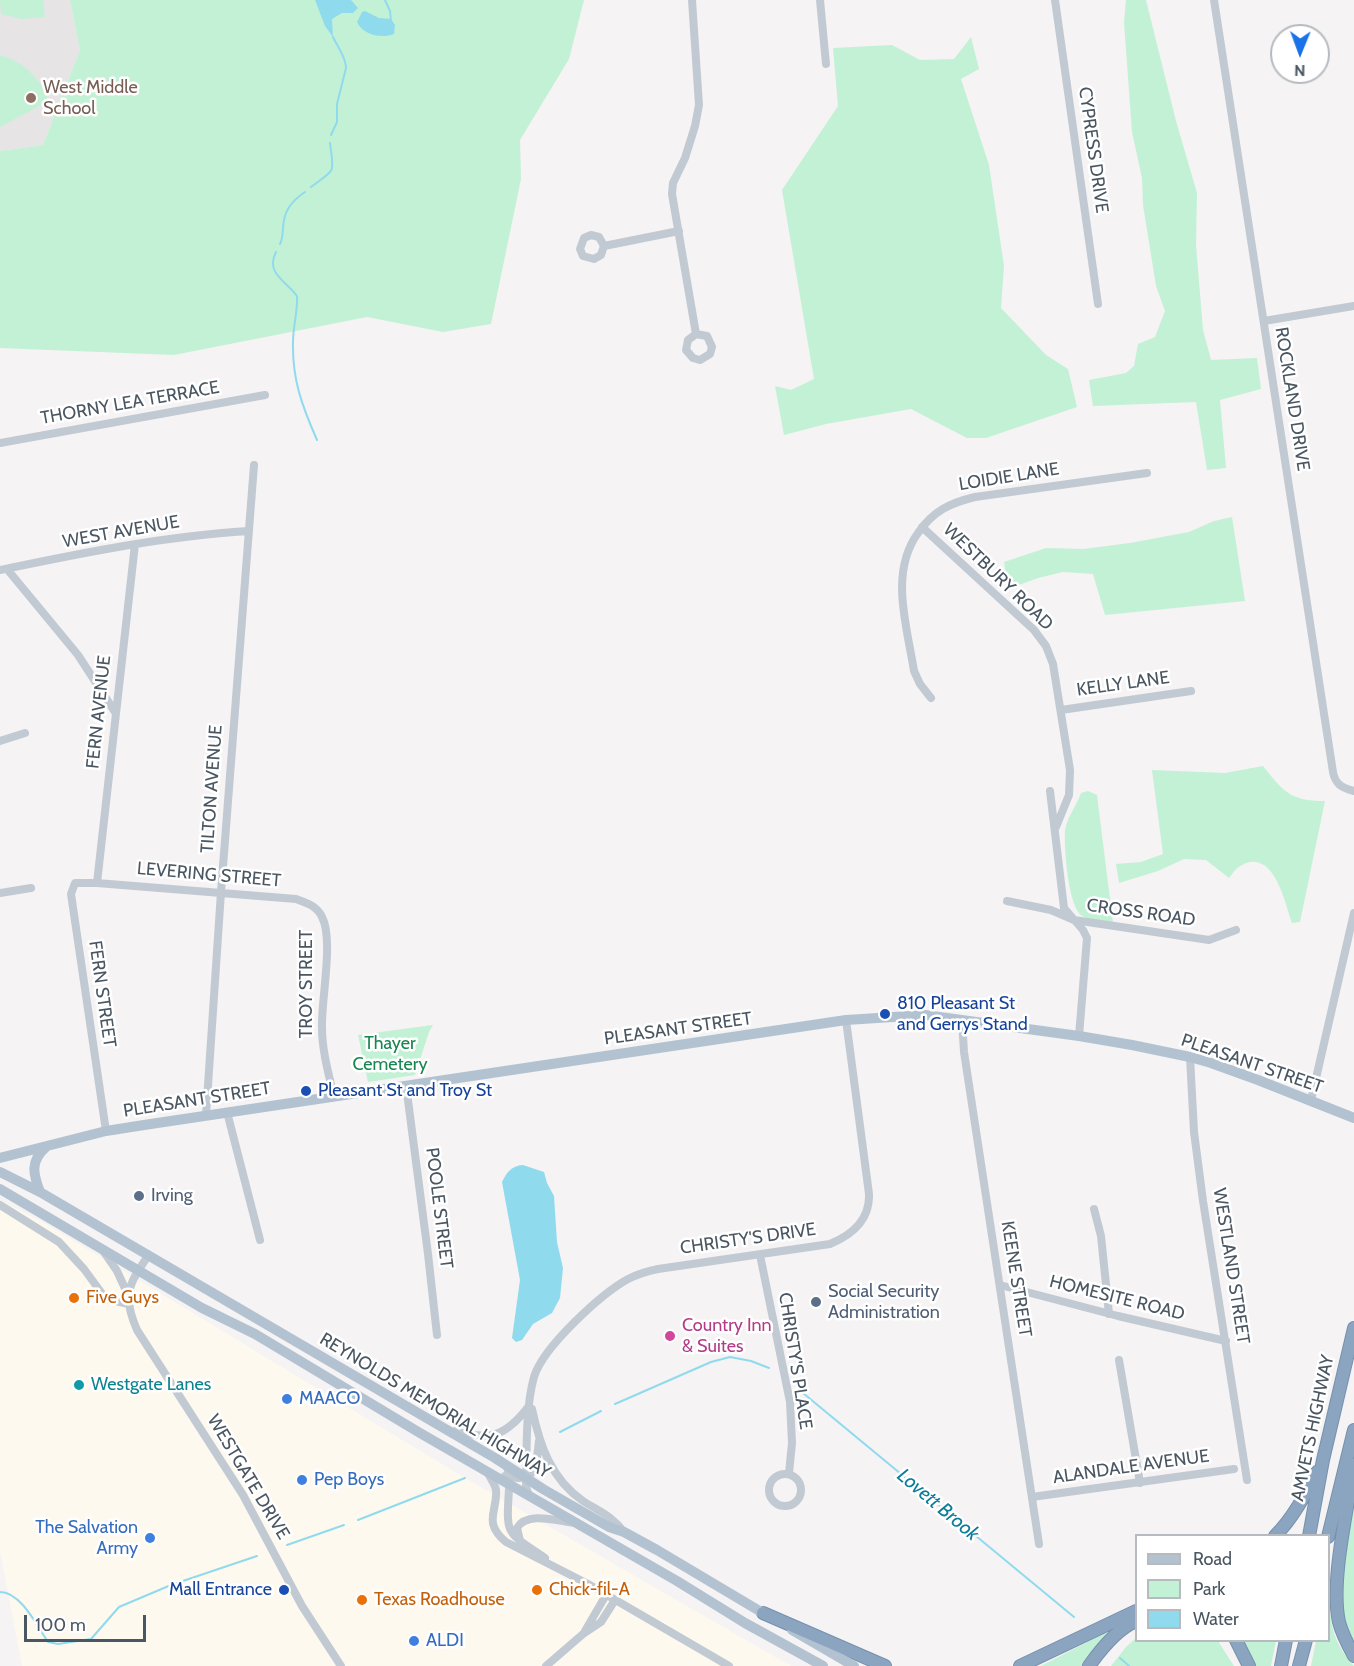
<!DOCTYPE html>
<style>
body{margin:0}
#map{position:relative;width:1354px;height:1666px;overflow:hidden;background:#f5f3f3;font-family:Cabin,sans-serif}
canvas{display:block}
.legend{position:absolute;left:1135px;top:1534px;width:195px;height:108px;box-sizing:border-box;background:#fff;border:2px solid #b7bbc0;margin:0;padding:8px 10px;list-style:none;font-size:18px;color:#4a5661}
.legend li{display:flex;align-items:center;gap:12px;height:30px}
.legend b{width:30px;border:2px solid #b7bbc0}
.north{position:absolute;left:1270px;top:24px;width:60px;height:60px;box-sizing:border-box;background:#fff;border:2px solid #b7bbc0;border-radius:50%;rotate:181deg;font-size:16px;font-weight:700;line-height:24px;text-align:center;color:#4a5661}
.north::after{content:'';display:block;margin:auto;width:21px;height:27px;background:#1a73e8;clip-path:polygon(50% 0,100% 100%,50% 72%,0 100%)}
.scale{position:absolute;left:24px;top:1615px;width:122px;height:27px;box-sizing:border-box;border:3px solid #4a5661;border-top:0;padding-left:8px;font-size:18px;line-height:21px;white-space:nowrap;color:#4a5661;-webkit-text-stroke:4px #fff;paint-order:stroke}
</style>
<div id="map">
<canvas width="1354" height="1666"></canvas>
<ul class="legend">
<li><b style="height:8px;background:#b3c2d1"></b>Road</li>
<li><b style="height:16px;background:#c3f1d5"></b>Park</li>
<li><b style="height:16px;background:#90daee"></b>Water</li>
</ul>
<div class="north">N</div>
<div class="scale">100 m</div>
</div>
<script>
const g = document.querySelector('canvas').getContext('2d');
g.lineJoin = 'round';
function paint(path, color) { g.fillStyle = color; g.fill(path, 'evenodd'); }
function stroke(path, color, width, dash) { g.strokeStyle = color; g.lineWidth = width; g.lineCap = dash ? 'butt' : 'round'; g.setLineDash(dash || []); g.stroke(path); }
function write(font, color, halo, rows, align = 'center') {
  g.font = font + ' Cabin,sans-serif'; g.lineWidth = 5; g.setLineDash([]); g.textBaseline = 'middle'; g.strokeStyle = halo; g.fillStyle = color; for (const [text, x, y, turn = 0] of rows) {
    g.save(); g.translate(x, y); g.rotate((+turn || 0) * Math.PI / 180); g.textAlign = isNaN(turn) ? turn : align; if (halo) g.strokeText(text, 0, 0); g.fillText(text, 0, 0); g.restore();
  }
}
paint(new Path2D(`
 M0 1200 46 1224 460 1475 791 1666H22L0 1551Z`), '#fdf9ef');
paint(new Path2D(`
 M0 0H70L80 50 43 145 0 151Z`), '#e6e4e5');
paint(new Path2D(`
 M0 0H43L45 17 22 19 1 14Z
 M70 0H584L569 59 520 140 521 179 491 324 443 332 367 317 174 355 0 348V151L43 145 80 50Z
 M1126 0H1146L1176 121 1197 193 1196 245 1203 330 1211 360 1257 358 1261 389 1220 400 1226 468 1207 470 1196 402 1093 406 1089 380 1126 373 1134 366 1138 344 1155 337 1165 311 1156 286 1143 205 1142 178 1132 132 1124 22Z
 M971 37 979 69 961 79 989 165 1004 266 1001 308 1046 355 1068 369 1077 407 986 438H967L911 409 826 424 784 435 775 386 791 390 814 379 782 190 838 106 833 48 892 45 920 60 954 59Z
 M0 55C24 62 40 78 49 101L0 127Z
 M1232 517 1245 601 1105 615 1093 574 1063 572 1038 578 1008 589 1004 562 1046 548 1083 549 1130 543 1189 532 1214 521Z
 M1263 766C1284 792 1290 801 1325 801L1300 922 1292 923C1285 903 1275 853 1246 863 1237 867 1235 870 1229 878L1206 860 1184 859 1158 871 1119 883 1116 864 1141 862 1163 854 1152 770 1225 773Z
 M1088 791 1097 795 1113 923C1103 921 1091 921 1082 916 1068 907 1064 848 1065 831 1066 819 1077 805 1081 793Z
 M433 1025 429 1032 415 1075 368 1082 358 1035Z
 M1354 1465V1656L1343 1635 1341 1552Z
 M1329 1577C1330 1615 1327 1635 1354 1666H1311L1316 1641 1328 1640Z
 M1124 1623 1084 1666H1041Z
 M1136 1638V1640L1218 1641 1234 1666H1111L1126 1647Z
 M1244 1641H1276L1271 1666H1256Z`), '#c3f1d5');
paint(new Path2D(`
 M315 0H351L358 8 353 13H342L332 19 333 37 325 26Z
 M365 11 379 18 391 19 395 25 394 34C381 39 363 35 357 22L362 12Z
 M523 1165 544 1172 547 1183 554 1196 557 1242 563 1268 560 1298 552 1313 533 1324 522 1340 516 1342 512 1338 520 1280 502 1182C507 1172 511 1166 523 1165Z`), '#90daee');
stroke(new Path2D(`
 M385 0 390 11 391 22
 M331 135 337 122V104L346 68C346 57 337 46 333 37
 M311 187C336 168 334 175 330 143
 M280 244C284 236 282 229 284 220 286 208 296 198 305 192
 M276 252C265 273 286 281 297 296 298 311 293 326 293 342 292 379 302 406 317 440
 M803 1393 1074 1617
 M615 1404 711 1362 730 1357 751 1361 769 1368
 M560 1432 601 1411
 M358 1520 465 1478
 M287 1545 344 1525
 M0 1592C21 1592 37 1626 48 1642L58 1644 91 1639 119 1607 171 1585 257 1556
 M1120 1658 1129 1666`), '#90daee', 2);
const highway = new Path2D(`
 M1354 1465C1348 1508 1330 1581 1339 1622 1342 1634 1348 1645 1354 1656
 M1275 1536C1293 1518 1305 1495 1317 1472
 M1309 1536 1323 1460 1354 1328
 M1328 1537 1354 1430
 M763 1613 885 1666
 M1236 1640 1249 1666
 M1020 1666 1136 1611
 M1089 1666C1101 1649 1117 1629 1136 1621
 M1281 1666 1286 1640
 M1299 1666 1306 1640`);
stroke(highway, '#7690ad', 14);
stroke(new Path2D(`
 M692 0 699 105 695 126 685 158 673 183 672 194 696 334 688 340 686 350 693 358 700 360 710 354 712 347 707 336 696 334
 M820 0 826 64
 M1055 0 1098 304
 M1214 0 1333 772C1335 784 1342 788 1354 791
 M604 246 599 237 591 235 584 238 580 249 583 256 594 259 601 255 604 246 679 231
 M1264 321 1354 306
 M0 443 265 395
 M922 527 1034 630 1046 646 1053 664 1070 770 1069 795 1056 827
 M7 569 78 655 115 712
 M0 570C82 553 165 536 248 531
 M931 698 920 684 914 671C907 626 889 573 918 533 933 511 950 503 975 497L1147 473
 M1061 710 1191 691
 M0 741 25 733
 M1050 791 1064 908 1083 930 1087 938 1079 1036
 M97 883 135 544
 M0 893 31 888
 M1007 901 1051 910 1074 920 1209 940 1236 930
 M962 1020 964 1052 1039 1544
 M1190 1057 1194 1132 1203 1201 1247 1480
 M406 1085 428 1254 437 1335
 M1311 1100 1354 913
 M227 1112 260 1240
 M206 1115 221 892 254 465
 M106 1131 71 894 75 883H97L296 899C307 903 317 906 322 917 334 939 321 1000 322 1028 322 1051 329 1075 334 1097
 M0 1205 59 1242 84 1269 106 1299 129 1304
 M1094 1209 1101 1236 1109 1314
 M104 1252 117 1271 128 1295
 M760 1255 790 1402 792 1443 789 1473
 M148 1256C128 1285 122 1296 137 1330L243 1495 302 1606 341 1666
 M1000 1285 1118 1316 1226 1341
 M1119 1360 1140 1483
 M532 1409C540 1446 551 1479 583 1501 600 1512 612 1516 624 1532
 M455 1431C491 1441 506 1436 529 1406
 M506 1465C510 1473 509 1480 509 1489 506 1537 506 1531 545 1558
 M488 1473C490 1478 495 1484 496 1490 498 1511 482 1522 506 1542L588 1584 729 1666
 M769 1490a16 16 0 1 1 32 0a16 16 0 1 1-32 0Z
 M505 1476C537 1484 536 1467 539 1441
 M529 1496 526 1487C527 1453 525 1409 534 1377 543 1347 601 1294 628 1279 638 1274 648 1271 658 1269L830 1244C852 1235 870 1220 869 1194L846 1020
 M1032 1497 1234 1469
 M520 1541 517 1528C527 1511 557 1521 574 1523
 M585 1631 606 1595
 M546 1666 583 1634 601 1622 615 1600`), '#c1cad2', 8);
stroke(new Path2D(`
 M0 1158 106 1131 144 1125 846 1020 925 1015 1079 1036 1132 1045 1190 1057 1211 1063 1258 1080 1354 1118
 M0 1172 40 1192 495 1458 543 1489 609 1527 624 1532 657 1550 768 1616
 M0 1189 202 1308 255 1334 420 1433 677 1581 745 1623 823 1666
 M40 1192C33 1174 30 1161 46 1147
 M792 1630 854 1666`), '#b3c2d1', 10);
stroke(highway, '#8ba5c1', 12);
for (const [x, y, r, color] of [
 [31,98,6,"#8d6e63"],
 [885,1014,6,"#1a4fb4"],
 [306,1091,6,"#1a4fb4"],
 [139,1196,6,"#5c6f8a"],
 [74,1298,6,"#e8710a"],
 [816,1302,6,"#5c6f8a"],
 [670,1336,6,"#d1479c"],
 [79,1385,6,"#0f9aa8"],
 [287,1399,6,"#3f7fe0"],
 [302,1480,6,"#3f7fe0"],
 [150,1538,6,"#3f7fe0"],
 [284,1590,6,"#1a4fb4"],
 [537,1590,6,"#e8710a"],
 [362,1600,6,"#e8710a"],
 [414,1641,6,"#3f7fe0"]
]) { const dot = new Path2D(); dot.arc(x, y, r, 0, 2 * Math.PI); g.fillStyle = color; g.fill(dot); stroke(dot, '#fff', 2); }
write('18px', '#785e54', '#fff', [
 ["West Middle",43,88],
 ["School",43,109]
], 'left');
write('18px', '#4a5661', '#fff', [
 ["CYPRESS DRIVE",1093,150,82],
 ["ROCKLAND DRIVE",1292,399,81],
 ["THORNY LEA TERRACE",130,403,-10],
 ["LOIDIE LANE",1009,477,-9],
 ["WEST AVENUE",121,532,-10],
 ["WESTBURY ROAD",998,577,44],
 ["KELLY LANE",1123,684,-8],
 ["FERN AVENUE",99,712,-84],
 ["TILTON AVENUE",212,789,-86],
 ["LEVERING STREET",209,875,5],
 ["CROSS ROAD",1141,913,8],
 ["TROY STREET",307,984,-90],
 ["FERN STREET",102,994,82],
 ["PLEASANT STREET",678,1029,-8],
 ["PLEASANT STREET",1252,1064,19],
 ["PLEASANT STREET",197,1100,-9],
 ["POOLE STREET",439,1208,83],
 ["CHRISTY'S DRIVE",748,1239,-8],
 ["WESTLAND STREET",1231,1266,81],
 ["KEENE STREET",1016,1279,81],
 ["HOMESITE ROAD",1117,1298,14],
 ["CHRISTY'S PLACE",795,1361,81],
 ["REYNOLDS MEMORIAL HIGHWAY",435,1406,31],
 ["AMVETS HIGHWAY",1313,1428,-78],
 ["ALANDALE AVENUE",1131,1467,-8],
 ["WESTGATE DRIVE",248,1477,59]
]);
write('18px', '#164399', '#fff', [
 ["810 Pleasant St",897,1004],
 ["and Gerrys Stand",897,1025],
 ["Pleasant St and Troy St",318,1091],
 ["Mall Entrance",272,1590,"right"]
], 'left');
write('18px', '#17864f', '#fff', [
 ["Thayer",390,1044],
 ["Cemetery",390,1065]
]);
write('18px', '#4e5e75', '#fff', [
 ["Irving",151,1196],
 ["Social Security",828,1292],
 ["Administration",828,1313]
], 'left');
write('18px', '#c56008', '#fff', [
 ["Five Guys",86,1298],
 ["Chick-fil-A",549,1590],
 ["Texas Roadhouse",374,1600]
], 'left');
write('18px', '#b23c85', '#fff', [
 ["Country Inn",682,1326],
 ["& Suites",682,1347]
], 'left');
write('18px', '#0d838f', '#fff', [
 ["Westgate Lanes",91,1385]
], 'left');
write('18px', '#366cbe', '#fff', [
 ["MAACO",299,1399],
 ["Pep Boys",314,1480],
 ["The Salvation",138,1528,"right"],
 ["Army",138,1549,"right"],
 ["ALDI",426,1641]
], 'left');
write('italic 20px', '#0c7c9b', '#fff', [
 ["Lovett Brook",938,1505,40]
]);
</script>
